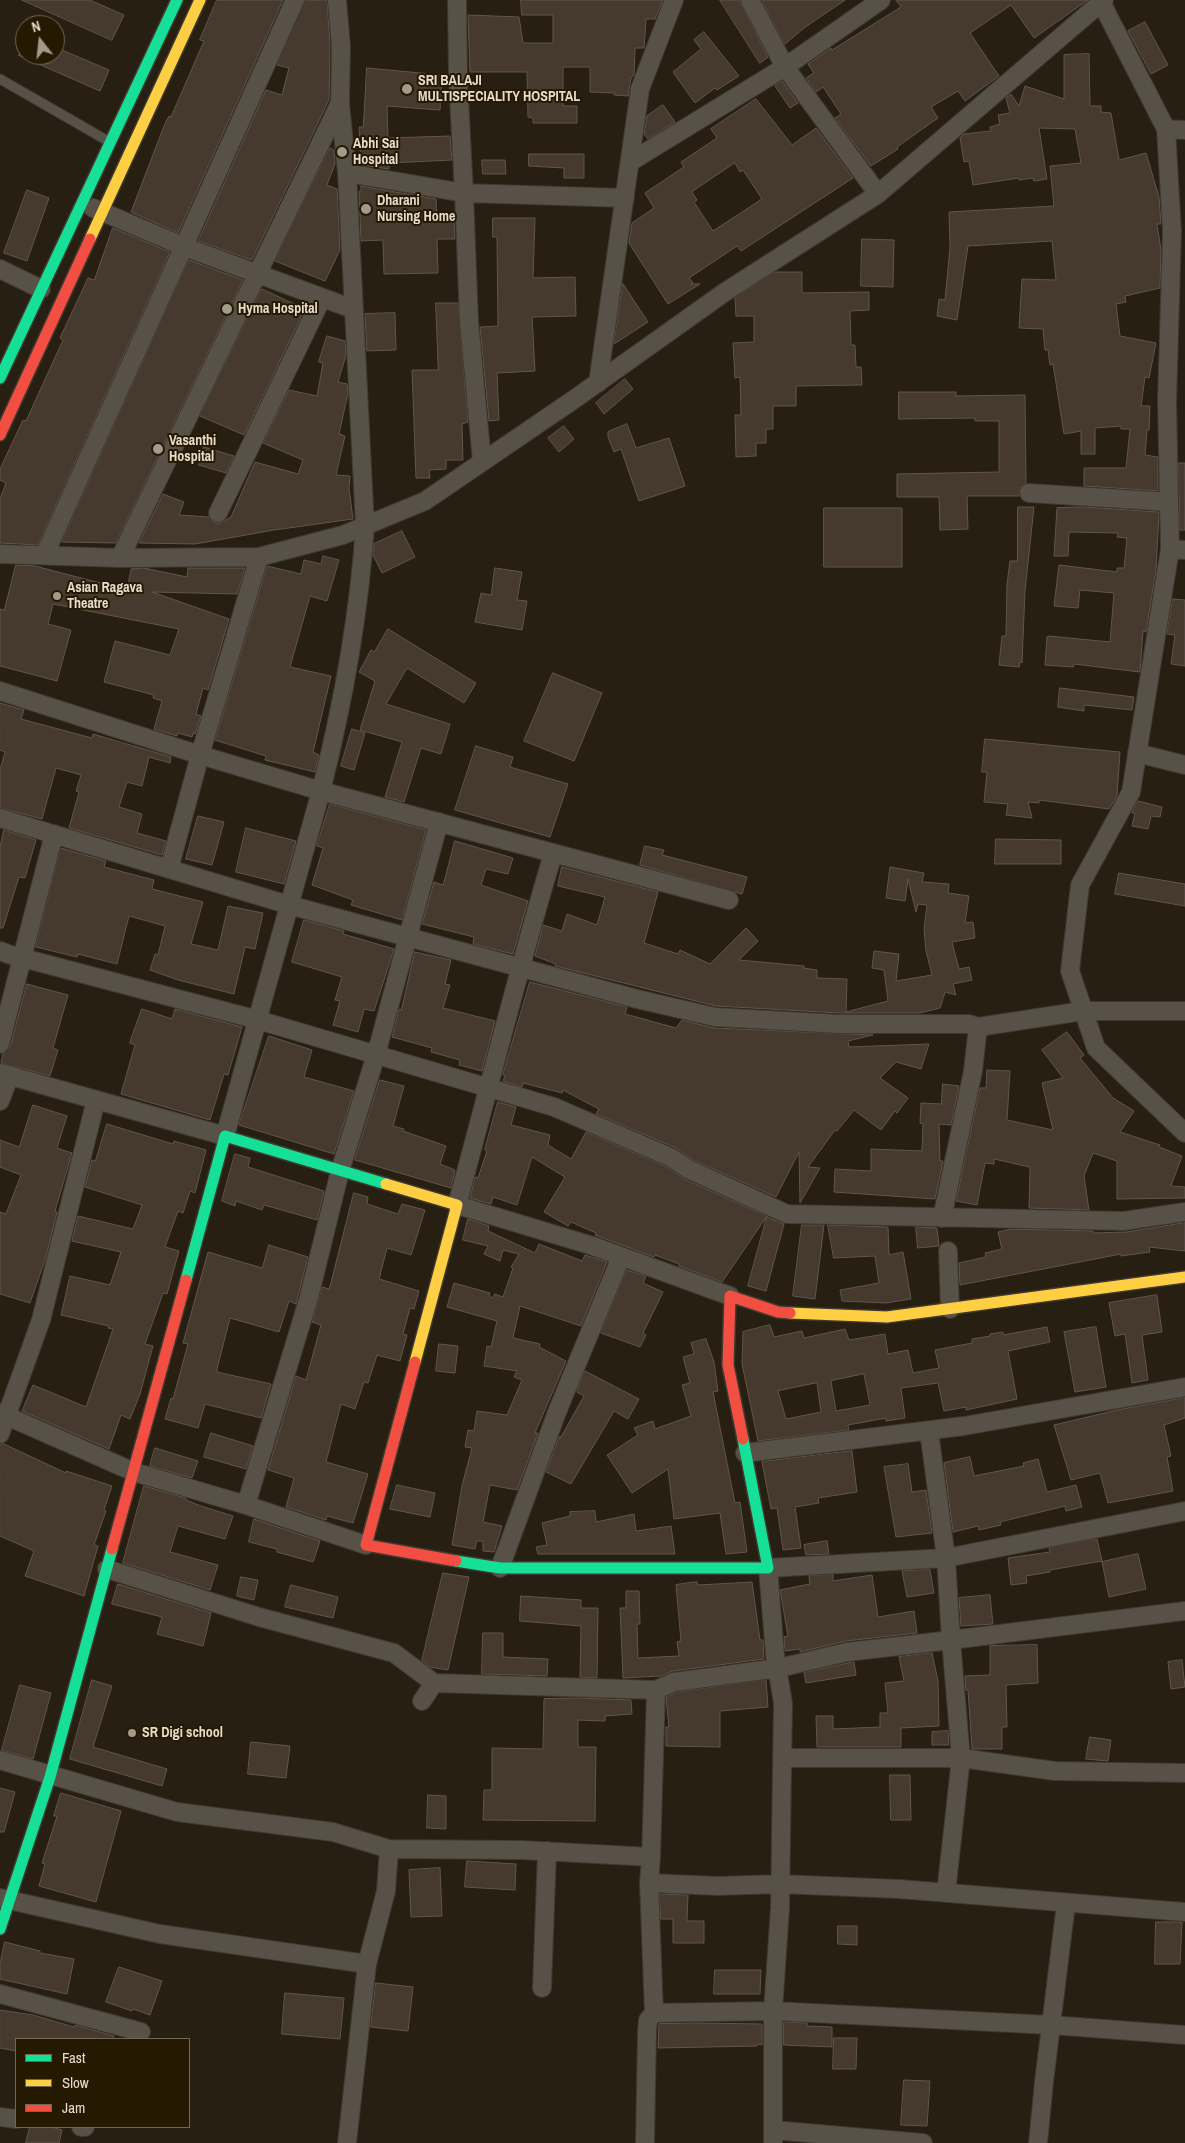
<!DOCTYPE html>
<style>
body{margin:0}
#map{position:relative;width:1185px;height:2143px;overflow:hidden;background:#271f11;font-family:"Archivo Narrow",sans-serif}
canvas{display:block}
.legend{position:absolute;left:15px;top:2038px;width:175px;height:90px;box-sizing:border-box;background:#261901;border:1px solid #726753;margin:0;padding:6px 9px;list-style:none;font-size:15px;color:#e5dccd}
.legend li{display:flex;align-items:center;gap:10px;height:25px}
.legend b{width:25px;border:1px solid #726753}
.north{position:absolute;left:15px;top:15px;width:50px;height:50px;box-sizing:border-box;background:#261901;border:1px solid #726753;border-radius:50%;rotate:344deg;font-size:14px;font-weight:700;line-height:20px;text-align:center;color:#e5dccd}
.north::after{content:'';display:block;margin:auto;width:18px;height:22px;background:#a29a8b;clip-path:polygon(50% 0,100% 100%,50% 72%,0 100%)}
</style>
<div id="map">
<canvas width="1185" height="2143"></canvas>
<ul class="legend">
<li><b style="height:6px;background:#16e098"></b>Fast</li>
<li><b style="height:6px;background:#ffcf43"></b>Slow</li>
<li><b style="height:6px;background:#f24e42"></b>Jam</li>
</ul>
<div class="north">N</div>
</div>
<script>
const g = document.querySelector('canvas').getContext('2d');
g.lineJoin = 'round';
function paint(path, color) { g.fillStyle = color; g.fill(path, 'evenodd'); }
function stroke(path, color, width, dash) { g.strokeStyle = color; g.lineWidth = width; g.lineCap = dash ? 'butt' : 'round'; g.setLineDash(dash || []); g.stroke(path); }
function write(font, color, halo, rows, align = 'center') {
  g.font = font + ' "Archivo Narrow",sans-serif'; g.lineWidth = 4; g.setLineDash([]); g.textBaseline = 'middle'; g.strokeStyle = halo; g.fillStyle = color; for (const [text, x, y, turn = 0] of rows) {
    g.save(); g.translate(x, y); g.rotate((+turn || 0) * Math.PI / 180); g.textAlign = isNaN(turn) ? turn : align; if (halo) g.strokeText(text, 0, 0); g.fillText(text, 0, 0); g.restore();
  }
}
const building = new Path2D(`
 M22 0H90L124 15 112 40Z
 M217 0H283L178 233 131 212 164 126 169 116 171 117 204 41 200 40Z
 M305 0H327L330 46 329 100 252 260 198 241 266 90 282 95 289 68 277 65Z
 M521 0H663L655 19H646L644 48H635L634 75 631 78 628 96 614 95 615 93 590 92V67H563V106H577V123H533V118L528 117 527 72H470L468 15 519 17 523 43H553V15H522Z
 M720 0H739L768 57 760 63Z
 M762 0H845L804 28 785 44Z
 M896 0H1088L1034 38 1011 5 970 33 999 76 965 101 958 91 931 107 938 118 897 147 898 149 871 166 835 118 841 114 823 87 816 92 806 78 814 73 808 64 831 48 832 50 901 7Z
 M1145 22 1168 65 1151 74 1128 31Z
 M704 32 739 76 717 90 715 88 695 103 673 72 701 49 694 40Z
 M55 47 109 70 100 91 18 55H55Z
 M1089 54 1090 106H1101V112L1111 113 1119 160 1146 153 1159 197 1161 224H1157L1161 250 1160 288 1125 296 1126 302 1116 304 1120 336 1156 343 1149 378 1145 377 1141 406H1150L1149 430H1147L1145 455 1158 457V491L1084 486V468H1126L1130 429H1121V426L1095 428V454H1081V431L1064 434 1053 364 1050 365 1048 350H1045L1043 329 1019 328 1022 279 1056 280 1052 241 968 246 957 320 937 316 939 299 945 300 950 248 949 212 1054 206 1050 166 1081 163 1075 129 1039 128 1047 179 1034 181 1033 178 1019 180V178L973 185 969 161 964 162 960 138 964 134 991 131 990 127 1000 124 998 115 1010 113 1006 98 1011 94 1019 106 1025 86 1064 99V55Z
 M367 68 442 75 440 110 387 106 388 138 450 136 452 160 389 163V169L361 165 359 127H363Z
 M782 81 798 103 790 108 775 86Z
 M756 99 792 145 816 128 853 178 741 251 737 246 689 278 693 283 691 284H700L668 304 629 243 632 223 654 208 645 193 684 167 681 162 717 138 711 129ZM735 163 740 172 743 170 762 199 713 231 694 202 697 200 692 192Z
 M663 105 675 122 648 139 644 134 647 116Z
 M330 148 334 150 335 164 327 185 337 189 340 250 325 281 275 261Z
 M529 154H584V178H564V168L529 166Z
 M482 160H505L506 174H483Z
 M361 186 436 199 437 220H454L455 239H437L438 273 384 274 383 240 361 241 359 191H361Z
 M27 190 49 198 27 261 4 253Z
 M493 218H535L533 278 575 277 576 316 532 317 535 371 497 373 499 420 489 421 480 327 498 326 497 237H493Z
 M113 228 170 252 38 545 0 543V499L6 483 0 480V469L23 420 26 421 63 340 60 338 88 278 94 280Z
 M862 239 894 240 893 287 861 286Z
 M189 260 243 280 116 543 62 542Z
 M775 272H802V293L869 292V310L850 311 851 345H855L856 367H861L862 385 796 386V406H773V429H766V443H756V456L736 457 735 415H741L740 377 735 378 733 343 754 342V316H736L735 298Z
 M623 284 648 322 614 344Z
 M262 289 305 309 244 435 200 416Z
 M436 303H458L468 422 462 424 463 460H446V469L429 470 430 478H416L412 370H438Z
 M395 313 396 350 367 351 365 314Z
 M327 336 345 341 346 355 338 382 347 384 348 393 339 434 345 436 336 475 350 476 349 488 353 519 274 530 195 544 139 543 163 494 184 502 179 515 209 517 213 522 219 524 231 517 255 462 298 474 303 460 263 443 289 390 317 396 323 363 319 362Z
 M625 379 633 389 604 414 596 403Z
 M899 392H956V396L1025 395 1026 483 1020 488 1019 496H967L968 529 940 530 939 497H897V474L999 472V421H975V418L899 419Z
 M627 424 636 448 669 438 685 486 639 501 621 449 614 452 608 437V432Z
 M564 426 574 439 559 452 548 438Z
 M204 447 234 456 226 473 199 465Z
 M1179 463H1185V530H1180Z
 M1018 507H1034L1025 591 1022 663 1020 662 1019 667 999 665 1002 636H1006L1007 584 1010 561H1017Z
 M1084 507 1159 512 1156 570 1146 632 1143 631 1140 672 1074 664 1073 667 1045 665 1047 637 1049 636 1110 642 1114 593 1080 590 1078 608 1054 606 1059 565 1117 572V568H1124L1127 538 1117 537 1118 533 1069 532 1068 556H1054L1057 508Z
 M824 508H902V567H824Z
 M402 531 415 557 382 573 373 555 374 544Z
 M323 556 339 560 327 601 310 596 290 667 331 676 313 752 319 755 315 772 265 760 266 756 215 740 267 566 301 574 304 560 321 564Z
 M16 565 35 566 127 590 131 569 144 568 187 577 188 568H245L237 594 152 592 229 619 208 690 203 688 196 714 201 716 195 734 193 733 192 737 178 733 177 736 154 729 162 701 153 698 154 695 104 682 115 641 170 655 179 629 53 604 48 624 71 630 57 681 0 666V609L4 610Z
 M495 568 522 572 517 600 527 601 522 630 475 622 481 593 491 595Z
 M1173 599 1185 600V666L1171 664 1175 635 1167 634Z
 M388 629 476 683 464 703 407 668 386 704 450 724 441 754 421 748 404 802 385 797 402 742 360 730 375 681 359 672 371 650 374 652Z
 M553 673 602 693 574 761 524 741Z
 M1060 688 1134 697 1132 710 1084 705V711L1058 707Z
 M0 703 24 710 21 719 92 738 93 734 171 757 170 763 149 757 142 786 127 782 119 807 142 814 137 833 166 841 162 855 69 828 79 792 76 791 81 775 56 768 42 819 0 808V770L5 752 0 750Z
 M352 729 365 733 354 770 341 766Z
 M985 739 1120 752 1117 796 1109 809 1039 800V803L1028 802 1032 818 1006 815 1008 804 984 802 987 772H982Z
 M476 746 513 757 510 767 568 784 550 837 455 810Z
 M1138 801 1162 807 1160 817 1151 816 1148 829 1132 826 1135 813H1132Z
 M330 804 426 830 402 920 351 905 353 900 312 885 323 848 317 846Z
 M198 816 224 822 212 865 186 859Z
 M246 828 296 841 284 884 236 872Z
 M4 830 36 840 25 878 19 877 3 928H0V848Z
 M996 839 1061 840V864H995Z
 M455 841 513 858 508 874 486 869 481 885 528 901 513 954 473 944 474 937 422 924 434 882 443 885Z
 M645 846 664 850 662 855 747 877 742 894 640 865Z
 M61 848 106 861 104 867 154 880 152 889 203 902 191 944 218 950 228 906 263 913 255 949 245 947 234 994 178 980 150 970 155 954 158 955 165 926 129 916 117 964 78 954 77 957 36 947Z
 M562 867 658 892 644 943 678 954 680 950 710 964 746 928 758 941 739 960 804 966V968L817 970V978L847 979 846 1012 888 1001 884 970 872 968 874 951 899 954 896 981 932 975 926 951 924 929 927 905 918 904 916 912 908 879 905 901 886 898 890 867 924 873 922 882 949 884 948 893 969 896 965 923 973 922 975 938 952 942 959 969 969 967 972 980 953 984 956 995 945 992 940 1008 919 1013H840L716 1006 555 966 556 964 535 956 543 925 562 931 567 914 597 925 605 897 558 886Z
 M1119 873 1185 884V906L1115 894Z
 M304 920 344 931 343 934 394 949 374 1011 364 1009 358 1032 333 1025 340 1001 335 1000 342 977 292 962Z
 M415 952 451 960 445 984 450 985 443 1008 495 1021 482 1071 459 1065 460 1060 431 1052 432 1048 392 1037 399 1009 401 1010Z
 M530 982 627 1007 625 1014 676 1028 682 1020 714 1028 873 1035 848 1041 849 1047 929 1044 921 1069 896 1062 880 1078 908 1098 897 1113 895 1111 881 1130 854 1110 837 1131 835 1130 808 1167 820 1168 800 1203 799 1152 776 1197 693 1160 676 1148 596 1114 599 1109 563 1090 562 1093 523 1083 522 1087 503 1081 505 1076 503 1075Z
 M27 984 68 995 53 1048 58 1050 50 1076 1 1063 3 1054 10 1047Z
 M142 1009 172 1019 175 1009 242 1027 228 1075 224 1074 210 1120 121 1094 135 1045 130 1043Z
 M1067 1032 1084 1055 1080 1058 1113 1098 1134 1111 1120 1132 1160 1145 1159 1147 1182 1156 1171 1186 1185 1187V1198L1117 1199V1161L1093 1153 1084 1176 1089 1210 1029 1208 1030 1167 994 1159V1164L985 1163 977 1205 956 1201 980 1088H986L987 1070 1010 1071 1007 1120 1053 1130 1042 1083 1063 1078 1042 1050Z
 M269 1036 312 1050 304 1077 354 1091 334 1154 239 1125Z
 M380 1080 404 1086 393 1126 404 1129 403 1131 446 1146 440 1164 455 1170 451 1188 355 1160Z
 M943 1084 959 1086 951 1125 939 1124 940 1161H943L935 1199 834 1192 835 1169 871 1171V1149L922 1151 923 1124 920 1123 921 1103 941 1104Z
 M498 1102 516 1107 511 1125 550 1135 548 1145 571 1159 586 1132 667 1167 684 1179 767 1216 722 1282 679 1266V1264L655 1255 654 1257 595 1235 596 1233 571 1222 568 1226 544 1212 565 1177 532 1157 517 1205 493 1197 491 1204 470 1198 475 1177 478 1178 487 1151 485 1150Z
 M33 1105 67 1116 57 1148 72 1153 55 1211 57 1212 46 1257 30 1303 0 1294V1212L6 1214 21 1175 0 1167V1140L19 1147Z
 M107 1124 173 1144 174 1141 206 1150 195 1193 190 1191 183 1213 178 1211 165 1247 179 1251 167 1294 163 1293 145 1344 153 1346 140 1394 130 1419 121 1415 109 1449 22 1411 33 1385 86 1407 113 1329 108 1328 109 1326 61 1315 70 1276 110 1285 121 1252 72 1241 78 1216 133 1229 142 1205 85 1187 92 1160 95 1161Z
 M235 1154 250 1158 248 1167 324 1191 317 1220 264 1205 262 1210 236 1201 235 1206 222 1201Z
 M354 1193 368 1197 367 1204 398 1214 402 1204 425 1210 411 1255 387 1248 379 1279 419 1291 414 1309 410 1308 403 1334 407 1335 400 1361 377 1355 368 1383 364 1382 355 1409 341 1404 326 1462 368 1474 353 1523 327 1516 326 1520 286 1507 294 1478 268 1470 296 1376 306 1380 321 1325 312 1322 322 1287 329 1289Z
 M767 1217 784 1224 766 1291 748 1286Z
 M468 1219 489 1226 488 1231 535 1253 539 1244 582 1261 585 1255 607 1262 581 1326 520 1306 513 1338 540 1344 539 1347 566 1361 535 1433H538L517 1490 490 1485 483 1522 502 1526 494 1552 483 1551V1541H477L475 1549 452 1545 462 1486 472 1448 465 1447 468 1430 474 1431 477 1411 507 1415 522 1380 514 1377 517 1371 484 1366 487 1346 491 1347 497 1321 447 1307 454 1283 490 1293 489 1296 492 1298 495 1294 503 1297 513 1268 511 1267 519 1254 503 1250 500 1261 484 1254 488 1246 463 1240Z
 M1185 1223V1251L1149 1247 1150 1252 1121 1256V1254L960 1285 959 1263 986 1257 985 1253 1002 1249 998 1232 1011 1229 1093 1231V1233L1126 1232Z
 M802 1225H824L815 1299 793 1296Z
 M828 1225 888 1227 889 1255 903 1252 911 1299 886 1303 842 1301 840 1290 879 1283 875 1256 834 1258Z
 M916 1227 937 1228 939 1246 918 1248Z
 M269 1245 308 1257 296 1304 289 1301 279 1332 230 1318 217 1369V1372L271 1384 261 1418 205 1404 198 1428 165 1419 171 1398 173 1399 188 1344 183 1343 208 1252 262 1268Z
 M627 1270 646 1276 643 1283 663 1292 643 1333 646 1335 640 1347 601 1333Z
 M1157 1295 1162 1332 1142 1335 1148 1380 1132 1383 1125 1334 1115 1336 1109 1303Z
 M770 1325 774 1337 802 1331 804 1338 845 1329 849 1340 885 1334 888 1354 908 1350 913 1373 939 1368 935 1350 972 1343V1339L990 1336V1334L1003 1332V1335L1047 1327 1050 1342 1008 1351 1017 1399 966 1410V1407L944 1411 938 1383 901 1388 905 1418 886 1421V1418L848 1425 849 1430 758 1441 742 1364 743 1332ZM864 1374 870 1405 836 1411 831 1381ZM817 1383 821 1412 786 1419 778 1391Z
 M1096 1327 1106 1387 1075 1392 1064 1332Z
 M706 1339 714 1362 718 1391 713 1392 735 1503 740 1502 747 1552 726 1554 720 1513 674 1519 668 1469 632 1493 607 1455 638 1435 634 1428 653 1421 655 1429 691 1416 682 1385 690 1383 683 1357 694 1354 691 1343Z
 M439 1344 458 1346 455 1373 436 1371Z
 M585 1371 639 1399 628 1419 614 1411 571 1484 546 1472 559 1437H561L584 1396 577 1392Z
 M1185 1398V1418L1164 1425 1171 1456 1167 1457 1173 1491 1108 1503 1100 1473 1071 1480 1054 1425 1117 1410Z
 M211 1433 253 1446 246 1469 204 1457Z
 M0 1444H4L66 1473V1471L112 1486 104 1510 106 1511 94 1545 98 1546 84 1596 25 1576 34 1551 0 1536Z
 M155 1448 198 1461 192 1478 150 1466Z
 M852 1451 857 1492 818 1498 819 1503 795 1507 801 1548 783 1550 777 1508 771 1509 762 1462Z
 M970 1457 974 1476 1024 1466 1023 1463 1038 1459 1047 1492 1076 1485 1082 1507 1066 1511 1065 1506 1000 1522 1001 1525 979 1530 978 1526 953 1532 944 1463Z
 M908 1464 912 1492 926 1490 932 1533 896 1537 884 1467Z
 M397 1485 435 1493 430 1517 390 1509Z
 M144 1486 186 1498V1500L201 1506 233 1516 225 1539 178 1526 170 1552 218 1565 210 1590 123 1563Z
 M595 1511 596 1522 634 1514 636 1531 671 1526 675 1554H538L536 1547 547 1545 542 1523 570 1516V1512Z
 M254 1519 320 1541 313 1562 277 1552V1549L249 1542Z
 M1097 1539 1102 1561 1050 1570V1572L1026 1576 1027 1583 1011 1585 1008 1558 1050 1552 1049 1548Z
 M827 1541 829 1554 806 1555 804 1545Z
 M1138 1554 1146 1589 1109 1597 1102 1562Z
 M930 1570 934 1593 907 1597 902 1571Z
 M443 1573 469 1577 448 1670 430 1667 422 1661Z
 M833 1575V1581L872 1575 878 1617 914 1611 917 1633 846 1641 800 1652V1649L785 1651 784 1637 788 1636 780 1590 810 1584 809 1576Z
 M241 1577 258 1580 254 1600 237 1596Z
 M697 1582 698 1585 752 1582 760 1640H763L764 1659 673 1671 661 1676 623 1678 620 1608H626V1591H639L640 1624H637L638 1658 679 1656 677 1642 681 1641 676 1585Z
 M118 1584 211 1613 203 1646 157 1634 162 1617 112 1604Z
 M291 1585 338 1597 333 1618 285 1607Z
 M990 1595 993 1624 961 1626 959 1598Z
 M521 1596 581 1600V1608H598L597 1678 580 1677 581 1626 520 1621Z
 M483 1633H503V1657L548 1659 547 1676 482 1674Z
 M1037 1645 1038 1683 1006 1685 1007 1727H1002V1749H972L968 1690H966L965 1676 990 1675V1646Z
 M932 1653 938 1681 939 1726 901 1728V1747H817L816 1716H833V1729L880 1727V1713H888L885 1683 904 1681 899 1657Z
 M1182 1660 1185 1687 1171 1689 1168 1662Z
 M854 1662 856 1675 806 1683 804 1673Z
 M92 1680 112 1686 93 1747 167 1769 162 1786 70 1759Z
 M766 1680 768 1707 720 1711V1747L666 1746V1727H669L666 1697 677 1692Z
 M20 1685 51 1693 33 1759 2 1750Z
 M580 1698 631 1700 632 1714 605 1716V1721L578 1720V1747H596L595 1821 483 1820 484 1790H492V1748L543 1749 544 1699Z
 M948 1731 949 1745H932V1732Z
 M1090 1737 1111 1740 1108 1761 1086 1759Z
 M251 1742 290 1746 286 1778 248 1774Z
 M890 1775H910L911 1820H891Z
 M0 1788 15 1792 4 1832H0Z
 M61 1793 121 1811 96 1902 39 1886 45 1864 42 1863 57 1816H54Z
 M428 1795 446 1796V1829L427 1828Z
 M467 1861 516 1864 515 1890 465 1887Z
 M440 1868 442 1916 411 1917 409 1870Z
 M660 1894 688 1895 687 1921H704V1943H673V1919H661Z
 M1156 1922H1182L1180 1964H1155Z
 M838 1926H857V1945L838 1944Z
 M5 1942 40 1951V1953L74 1959 67 1994 0 1979V1964Z
 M119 1967 162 1981 150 2015 133 2009 132 2011 106 2002Z
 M715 1970H761L760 1994H714Z
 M376 1983 413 1987 408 2031 371 2027Z
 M285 1993 344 1998 340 2039 282 2034Z
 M0 2010 33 2015 74 2027 75 2025 114 2036 113 2039H16V2051L0 2048Z
 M784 2022 807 2023V2026L832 2027V2047L784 2045Z
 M696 2023 762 2024V2045L757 2044V2046L658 2048 659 2024Z
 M834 2038H857L856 2069H833Z
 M904 2080 930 2081 927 2126 901 2125Z
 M30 2127H51L62 2130 59 2143H26Z`);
paint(building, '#46392e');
stroke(building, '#60564c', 1);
const lane = new Path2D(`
 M0 79 108 141`);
const street = new Path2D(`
 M750 0 785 67 878 194
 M1101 2 1166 129 1172 232 1167 401 1170 549
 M1166 129 1185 130
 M630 162 785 67 881 0
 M347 173 464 193 458 79 457 0
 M93 208 185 247 353 309
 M0 269 41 289
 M598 383 640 89 674 0
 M482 462 469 321 464 193 625 198
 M1029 493 1169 502
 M218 513 322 298
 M1185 550 1170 549 1131 792 1080 885 1070 971 1096 1048 1185 1133
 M0 554 120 558 259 557 343 535 425 501 576 398 725 292 878 194 1104 0
 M45 554 295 0
 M120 558 340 103
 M0 691 200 755 321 791C343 704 359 616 365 526L347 173 340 103 341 46 337 0
 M1137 753 1185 765
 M0 818 289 905 637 999 715 1017 840 1024H969L978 1027 1083 1011H1185
 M553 854C518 970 489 1088 457 1205L593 1246 730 1296
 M169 869 200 755 259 557
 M0 951 22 959 23 956V958L258 1020 554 1107 672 1158 688 1169 787 1214 1124 1221 1185 1212
 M0 1044 54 834
 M0 1073 225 1136 321 791 729 900
 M0 1101 10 1075
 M942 1218 973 1071 978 1027
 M948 1251 950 1309
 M0 1413 134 1472 246 1505 366 1545
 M0 1434 41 1320 96 1100
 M745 1453 964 1426 1185 1387
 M246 1505 309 1297 340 1171 376 1055 439 822
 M500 1568 557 1412 621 1257
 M107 1569 259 1617 394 1653 434 1683
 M422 1701 434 1683 656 1690 674 1682 779 1668 847 1652 951 1640 946 1558 929 1431
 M783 1758H961L951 1640 1185 1611
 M0 1760 177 1812 333 1832 389 1849 521 1850 651 1857 649 1883 718 1886 780 1884 899 1889 1185 1912
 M651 1857 656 1690
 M649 1883 654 2013
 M946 1893 961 1758 1055 1771 1185 1773
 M0 1898 160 1934 367 1964
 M542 1988 547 1851
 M0 1994 141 2032
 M0 2117 16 2119
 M81 2127H85
 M773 2130 923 2143
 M347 2143 367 1964 386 1891 389 1849
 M645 2143 647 2032 648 2020 654 2013 773 2011 1051 2025 1185 2035
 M773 2143V2011L780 1908 783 1703 775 1655 768 1568 946 1558 1185 1511
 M1038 2143 1044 2082 1066 1904`);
const fast = new Path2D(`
 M0 378 177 0
 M186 1280 225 1136 386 1184
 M456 1561 500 1568H768L743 1439
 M0 1929 50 1777 112 1549`);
const slow = new Path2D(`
 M90 239 200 0
 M386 1184 457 1205 415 1362
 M790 1313 887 1317 1185 1277`);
const jam = new Path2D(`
 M0 435 90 239
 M415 1362 366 1545 456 1561
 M743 1439 728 1365 730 1296 778 1312 790 1313
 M112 1549 186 1280`);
stroke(lane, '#3f392f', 11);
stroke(street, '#3f392f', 20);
stroke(fast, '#3f392f', 14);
stroke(slow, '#3f392f', 14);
stroke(jam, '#3f392f', 14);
stroke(lane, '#575148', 9);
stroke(street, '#575148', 18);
stroke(fast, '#16e098', 11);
stroke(slow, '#ffcf43', 11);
stroke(jam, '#f24e42', 11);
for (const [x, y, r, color] of [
 [407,89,6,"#a29a8b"],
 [342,152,6,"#a29a8b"],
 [366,209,6,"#a29a8b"],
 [227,309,6,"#a29a8b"],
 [158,449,6,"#a29a8b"],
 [57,596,5,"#a29a8b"],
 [132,1733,5,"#a29a8b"]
]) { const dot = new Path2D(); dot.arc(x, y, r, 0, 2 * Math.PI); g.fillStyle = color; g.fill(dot); stroke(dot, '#261901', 2); }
write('bold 14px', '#e5dccd', '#261901', [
 ["SRI BALAJI",418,81],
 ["MULTISPECIALITY HOSPITAL",418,97],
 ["Abhi Sai",353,144],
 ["Hospital",353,160],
 ["Dharani",377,201],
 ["Nursing Home",377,217],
 ["Hyma Hospital",238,309],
 ["Vasanthi",169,441],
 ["Hospital",169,457],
 ["Asian Ragava",67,588],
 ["Theatre",67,604],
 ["SR Digi school",142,1733]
], 'left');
</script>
